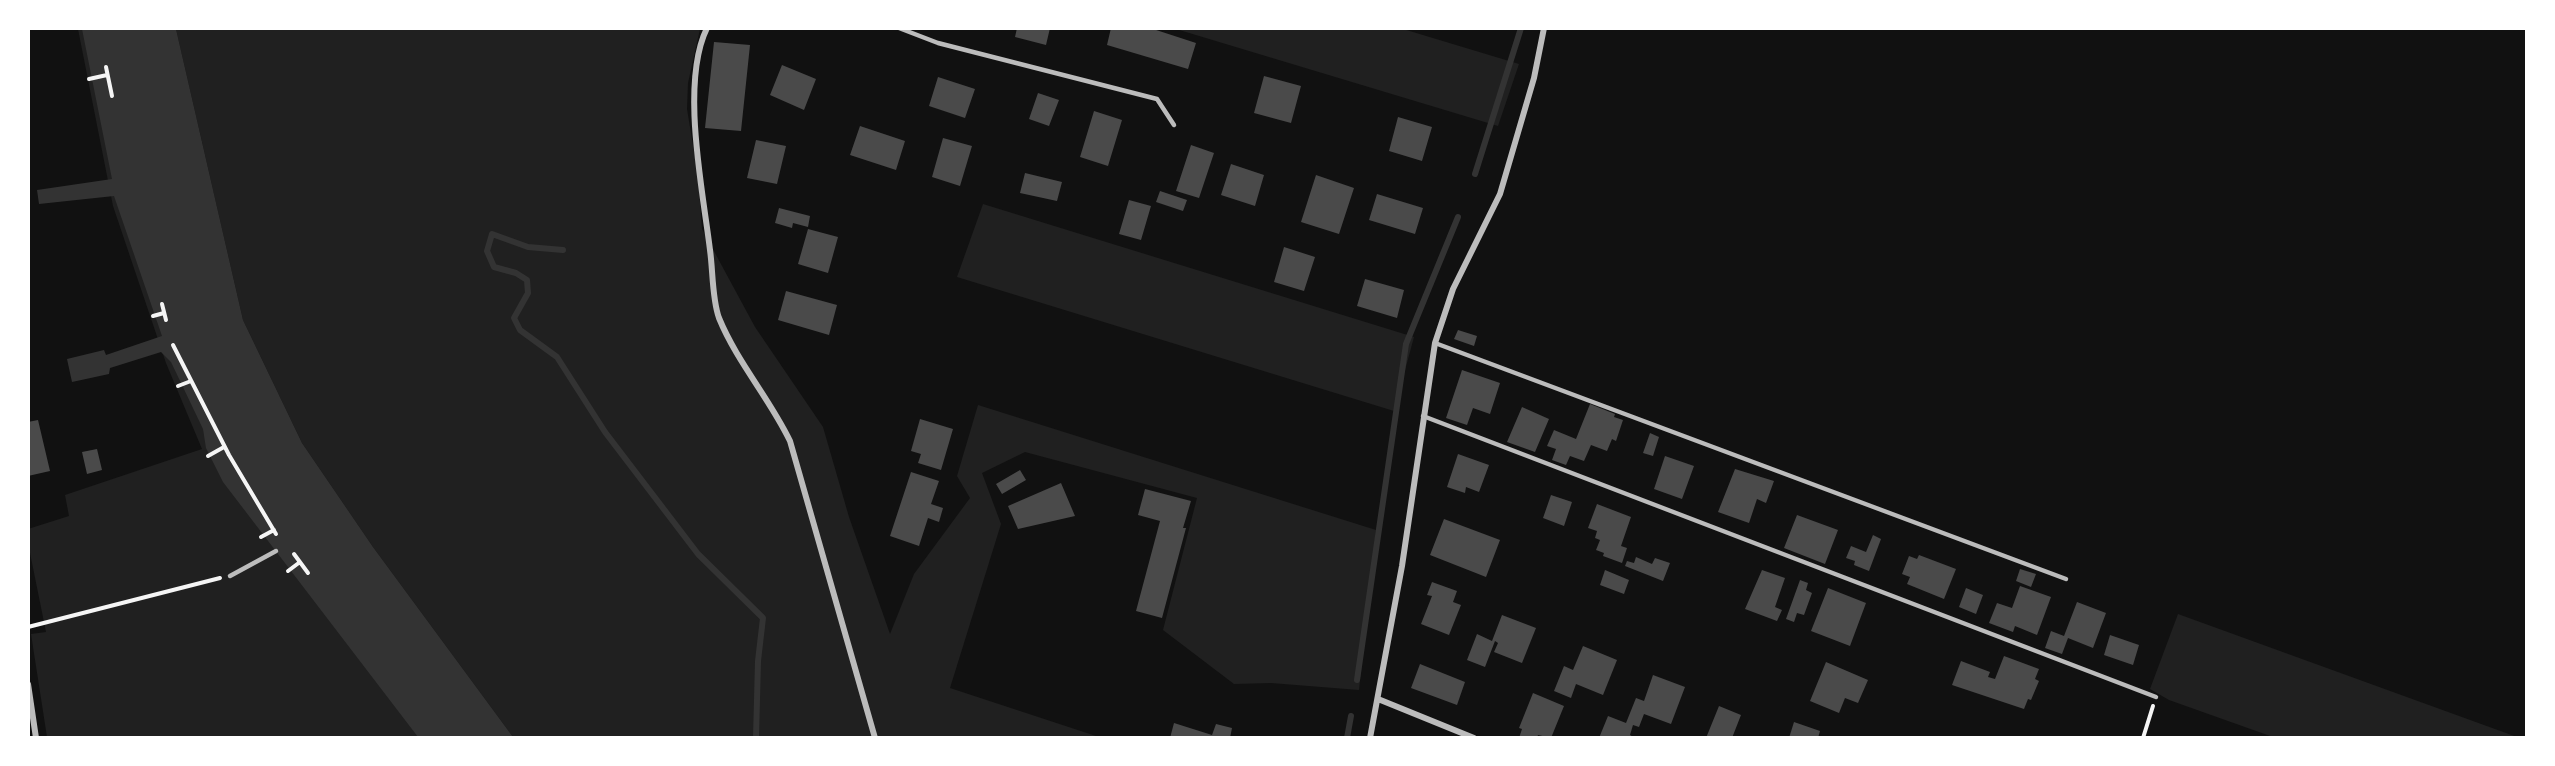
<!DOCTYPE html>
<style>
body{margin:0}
#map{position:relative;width:2555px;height:766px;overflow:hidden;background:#111;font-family:"PT Sans Narrow",sans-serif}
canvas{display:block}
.frame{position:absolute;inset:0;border:30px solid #fff;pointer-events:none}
</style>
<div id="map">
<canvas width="2555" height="766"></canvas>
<div class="frame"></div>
</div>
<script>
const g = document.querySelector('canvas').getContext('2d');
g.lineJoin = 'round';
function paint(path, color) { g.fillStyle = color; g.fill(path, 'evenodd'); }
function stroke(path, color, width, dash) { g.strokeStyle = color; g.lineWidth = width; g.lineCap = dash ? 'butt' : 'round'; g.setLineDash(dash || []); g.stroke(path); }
paint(new Path2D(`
 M78 29H142L217 345 473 737H47L31 634 46 632 29 548 28 529 69 516 65 495 202 449 166 363 113 206Z
 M176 29H700L688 83 687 109 698 176 702 229 755 327 823 427 849 517 890 634 914 574 970 498 957 476 978 405 1376 530 1359 690 1271 683 1234 684 1163 630 1197 498 1025 452 982 473 1001 524 950 688 1099 737H513L373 547 302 443 243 320Z
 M1176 29H1403L1519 64 1498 126Z
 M983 204 1414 337 1394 411 957 277Z
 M2178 614 2517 737H2273L2169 700 2150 689Z`), '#202020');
paint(new Path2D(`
 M82 29H176L243 320 302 443 373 547 513 737H418L223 482 206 448 203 429 171 362 161 352 110 368 109 374 72 382 67 359 104 350 106 355 162 336 114 196 39 204 37 190 112 179Z`), '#333');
stroke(new Path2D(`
 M1475 174 1521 28
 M563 250 528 247 492 234 487 251 494 267 516 273 527 280 528 293 514 318 520 330 557 357 605 432 698 554 763 618 758 661 756 738
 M1357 680 1406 344 1458 217
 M1347 738 1351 716`), '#333', 6);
paint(new Path2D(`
 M1017 28H1050L1046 45 1015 37Z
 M1111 28H1150L1196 43 1188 69 1107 45Z
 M714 42 750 45 741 131 705 128Z
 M782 65 816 79 804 110 770 95Z
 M1264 76 1301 86 1291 123 1254 113Z
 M938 77 975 89 965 118 929 106Z
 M1038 93 1059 100 1049 126 1029 119Z
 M1094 111 1122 120 1108 166 1080 157Z
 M1398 117 1432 127 1422 161 1389 151Z
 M860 126 905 141 896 170 850 155Z
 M943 138 972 146 960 186 932 177Z
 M756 140 786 146 777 184 747 178Z
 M1191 145 1214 153 1199 198 1176 191Z
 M1231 164 1264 175 1255 206 1221 195Z
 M1025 173 1062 182 1057 201 1020 193Z
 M1316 175 1354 188 1339 234 1301 222Z
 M1160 191 1187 200 1183 211 1156 202Z
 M1377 194 1423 208 1415 234 1369 220Z
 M1129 200 1151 206 1141 240 1119 234Z
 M779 208 810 216 808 227 793 223 792 228 775 223Z
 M808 229 838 237 828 273 798 264Z
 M1284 247 1315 257 1304 291 1274 282Z
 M1365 279 1404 290 1397 318 1357 306Z
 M786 291 837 305 829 335 778 320Z
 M1458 330 1477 336 1474 346 1454 339Z
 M1462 370 1500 383 1490 414 1473 408 1467 425 1446 418Z
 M1590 404 1615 414 1614 417 1623 420 1616 441 1612 439 1607 451 1591 445 1584 461 1570 456 1566 465 1552 460 1556 449 1547 446 1554 430 1576 439Z
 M1522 407 1549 419 1535 452 1507 442Z
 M920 419 953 429 941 470 918 463 921 454 911 451Z
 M38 420 50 471 28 476V422Z
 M1650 433 1659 437 1653 456 1643 453Z
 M97 449 102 470 87 474 82 452Z
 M1458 454 1489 465 1479 492 1466 487 1465 493 1447 487Z
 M1665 456 1694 466 1682 499 1654 489Z
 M1735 469 1774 481 1766 503 1757 499 1749 523 1718 512Z
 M1020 470 1026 480 1002 494 996 484Z
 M911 472 939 481 931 504 943 508 939 522 928 518 919 546 890 536Z
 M1061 483 1075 516 1018 529 1008 506Z
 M1145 489 1191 501 1183 528H1186L1162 618 1136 611 1160 521 1138 515Z
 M1551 495 1572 502 1564 526 1543 518Z
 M1597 504 1631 517 1621 546 1627 548 1622 563 1603 556 1604 553 1596 550 1600 540 1595 538 1597 531 1588 528Z
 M1797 515 1838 530 1825 564 1784 548Z
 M1444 519 1500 540 1486 577 1430 555Z
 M1873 535 1881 539 1869 571 1854 565 1855 561 1846 558 1851 546 1866 552Z
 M1919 555 1956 569 1944 599 1907 584 1910 577 1902 574 1909 556 1917 559Z
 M1636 557 1652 564 1655 558 1670 563 1663 581 1625 566 1627 561 1634 563Z
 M2020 569 2036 574 2031 587 2016 581Z
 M1605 570 1629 580 1624 594 1600 585Z
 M1762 570 1785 578 1775 607 1782 610 1777 621 1745 609Z
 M1800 580 1808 583 1806 590 1812 593 1804 615 1797 613 1794 622 1786 619Z
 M1432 582 1457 591 1453 602 1461 605 1449 635 1421 624 1432 596 1427 595Z
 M2020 586 2051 597 2037 635 2015 626 2013 632 1989 623 1997 603 2012 608Z
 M1828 588 1866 603 1850 646 1811 631Z
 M1966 588 1983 595 1976 614 1959 607Z
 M2077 602 2106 613 2093 648 2068 638 2062 654 2045 648 2051 631 2064 636Z
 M1502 615 1536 628 1522 663 1494 652 1498 643 1495 641 1485 667 1467 660 1477 634 1492 641Z
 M2110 635 2139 645 2133 665 2104 655Z
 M1583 646 1617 660 1603 695 1576 684 1571 698 1554 691 1564 666 1573 670Z
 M2004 656 2039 669 2035 679 2039 681 2031 700 2028 699 2024 709 1952 685 1961 661 1990 672 1988 677 1995 679Z
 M1826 662 1868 680 1858 703 1845 698 1839 713 1810 701Z
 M1420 664 1465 682 1457 705 1411 688Z
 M1653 675 1685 687 1671 724 1644 714 1639 727 1633 725 1630 735 1635 738H1599L1608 716 1626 723 1636 698 1644 701Z
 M1533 693 1564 706 1551 738 1538 735 1537 738H1519L1522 729 1519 728Z
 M1719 706 1741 715 1732 738H1706Z
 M1794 722 1820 731 1818 738H1789Z
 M1174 723 1212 735 1216 724 1232 728 1230 738H1170Z`), '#4a4a4a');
stroke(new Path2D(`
 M106 67 112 96
 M89 79 107 75
 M162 304 166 320
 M153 316 164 313
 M173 345 229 455 276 534
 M178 386 191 381
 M208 456 224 447
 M261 537 274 530
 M294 554 308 573
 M288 571 300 562
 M28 627 220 578
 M2143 738 2153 706`), '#f5f5f5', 4);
stroke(new Path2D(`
 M899 28 938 43 1157 99 1174 125
 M1435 343 2066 579
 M1423 416 2156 697
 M230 576 276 551`), '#bcbcbc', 4.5);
stroke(new Path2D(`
 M707 28C680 83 703 191 710 250 713 271 712 299 719 318 737 362 770 399 790 441L875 738
 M28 684 36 738
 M1378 699 1474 738
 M1370 738 1402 566 1435 343 1453 289 1500 194 1534 78 1544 28`), '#bcbcbc', 6);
</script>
